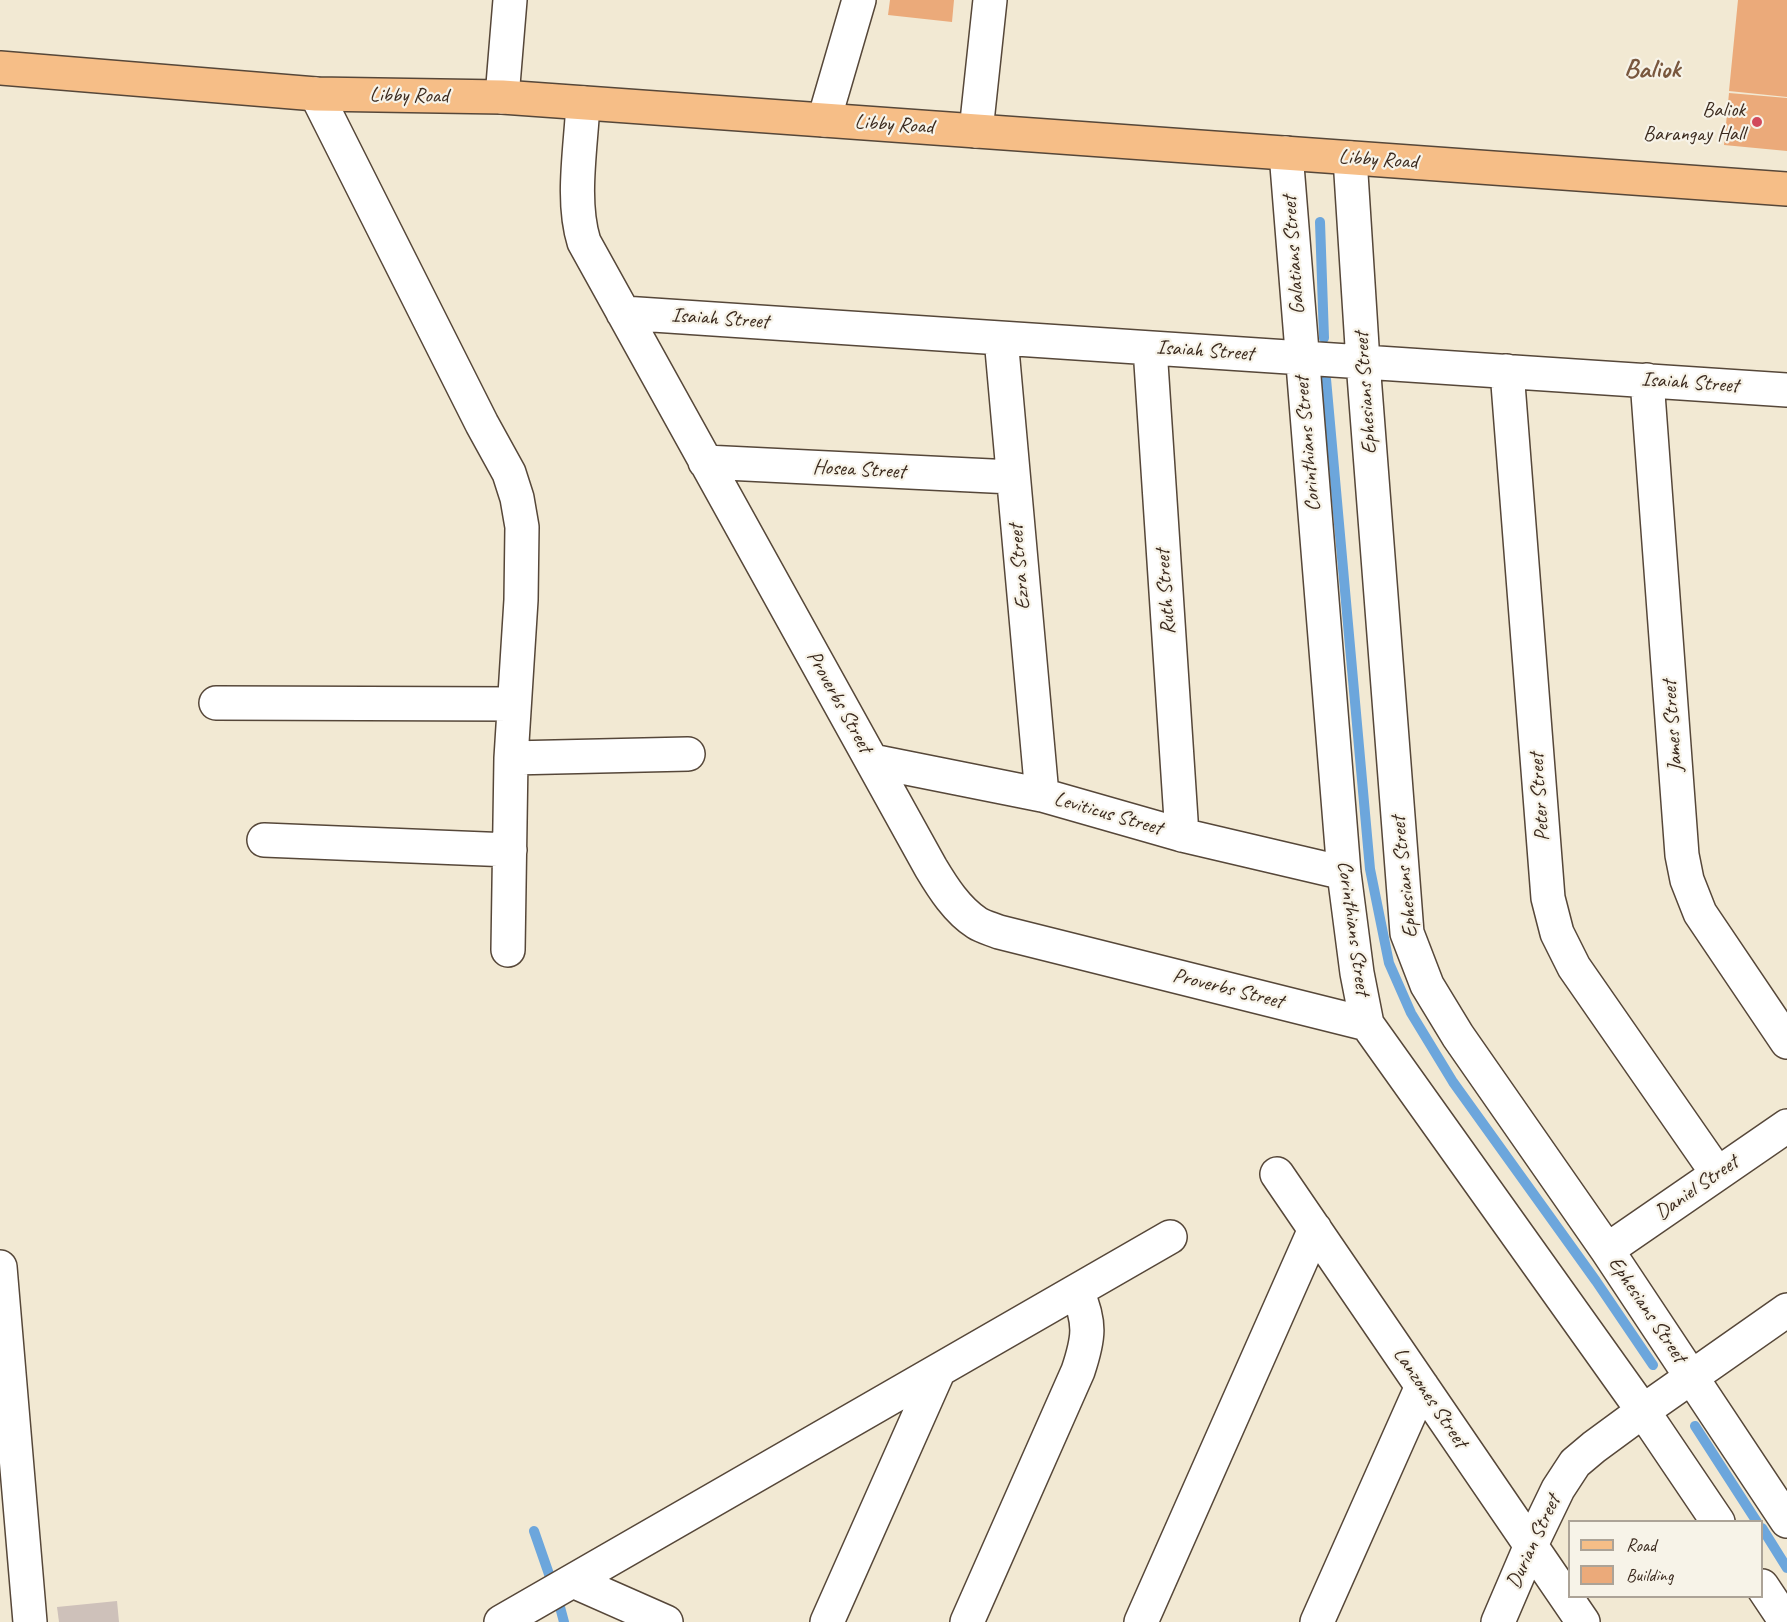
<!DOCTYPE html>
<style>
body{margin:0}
#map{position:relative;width:1787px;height:1622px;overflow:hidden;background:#f2e9d3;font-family:Caveat,sans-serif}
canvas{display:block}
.legend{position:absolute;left:1568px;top:1520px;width:195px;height:78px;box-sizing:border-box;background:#f7f3e8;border:2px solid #aca397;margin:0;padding:8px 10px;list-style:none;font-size:18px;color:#3b2a1e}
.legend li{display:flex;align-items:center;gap:12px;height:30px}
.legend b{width:30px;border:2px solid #aca397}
</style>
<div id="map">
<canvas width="1787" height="1622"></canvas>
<ul class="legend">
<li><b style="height:8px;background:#f6be87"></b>Road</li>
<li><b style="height:16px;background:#ebaa7a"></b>Building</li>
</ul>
</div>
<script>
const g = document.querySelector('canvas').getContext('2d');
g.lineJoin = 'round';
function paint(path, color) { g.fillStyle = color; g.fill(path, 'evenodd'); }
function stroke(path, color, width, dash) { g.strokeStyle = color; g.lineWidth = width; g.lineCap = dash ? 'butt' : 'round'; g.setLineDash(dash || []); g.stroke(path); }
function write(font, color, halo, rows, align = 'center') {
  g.font = font + ' Caveat,sans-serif'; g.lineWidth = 4.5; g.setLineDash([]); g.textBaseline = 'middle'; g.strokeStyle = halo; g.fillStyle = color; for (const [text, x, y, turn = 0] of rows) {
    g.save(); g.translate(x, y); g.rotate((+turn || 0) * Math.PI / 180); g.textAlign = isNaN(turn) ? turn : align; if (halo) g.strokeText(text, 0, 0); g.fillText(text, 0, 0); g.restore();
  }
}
paint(new Path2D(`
 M117 1601 119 1622H59L57 1607Z`), '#cec1ba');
stroke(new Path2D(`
 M1320 222 1324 338
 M1326 379 1370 869 1389 963 1411 1013 1453 1082 1596 1281 1653 1365
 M1695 1426 1757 1522
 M1762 1528 1787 1568
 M534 1531 550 1577
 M560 1607 564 1622`), '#6ca6dc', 10);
paint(new Path2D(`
 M890 0H954L952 22 888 15Z
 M1738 0H1787V97L1729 91Z
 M1729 93 1787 98V151L1724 145Z`), '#ebaa7a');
const minor = new Path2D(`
 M316 94 482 424 509 473 517 498 522 527 521 600 511 758 508 950
 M502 97 510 0
 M583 103C581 147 571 201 584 242L931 868C943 888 957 910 977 923 983 927 992 929 999 932L1367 1024
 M824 120 859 0
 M976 131 990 0
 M1286 153 1344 873 1357 973 1367 1024 1643 1411 1718 1522
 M1350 158 1363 362 1407 933 1427 985 1458 1036 1607 1250 1787 1521
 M623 313 1787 390
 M1001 338 1042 795
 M1150 348 1182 835
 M1507 371 1548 898 1557 933 1574 967 1717 1173
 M1647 380 1682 855 1687 880 1700 913 1787 1042
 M705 462 1012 477
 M216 703 514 704
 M511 758 688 754
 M872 761 1042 795 1182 835 1344 873
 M264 840 510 850
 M1277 1174 1583 1622
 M1607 1250 1787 1126
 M0 1267 30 1622
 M573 1581 666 1622
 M1762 1586 1786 1622
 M501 1622 1170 1237
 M827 1622 939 1370
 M967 1622 1078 1371C1089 1338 1091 1323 1077 1291
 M1141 1622 1315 1229
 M1317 1622 1422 1386
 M1498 1622 1531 1545 1558 1489 1575 1463 1594 1447 1643 1411 1787 1310`);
const major = new Path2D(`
 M0 68 316 94 502 97 1787 189`);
stroke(minor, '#564739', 36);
stroke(major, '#564739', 36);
stroke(minor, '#fff', 33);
stroke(major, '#f6be87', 33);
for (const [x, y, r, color] of [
 [1757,122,6,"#d1495b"]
]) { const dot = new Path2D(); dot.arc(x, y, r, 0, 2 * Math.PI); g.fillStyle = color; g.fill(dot); stroke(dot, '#f7f3e8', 2); }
write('21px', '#3b2a1e', '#f7f3e8', [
 ["Libby Road",409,96,1],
 ["Libby Road",894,125,4],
 ["Libby Road",1378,160,4],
 ["Galatians Street",1294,255,-94],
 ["Isaiah Street",720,319,4],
 ["Isaiah Street",1205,351,4],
 ["Isaiah Street",1690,383,4],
 ["Ephesians Street",1366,393,-94],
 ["Corinthians Street",1308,444,-95],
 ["Hosea Street",859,470,3],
 ["Ezra Street",1020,567,-95],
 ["Ruth Street",1166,592,-94],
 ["Proverbs Street",839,702,61],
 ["James Street",1673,726,-94],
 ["Peter Street",1540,797,-94],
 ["Leviticus Street",1108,814,16],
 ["Ephesians Street",1405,877,-96],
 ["Corinthians Street",1353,928,82],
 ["Proverbs Street",1228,989,14],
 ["Daniel Street",1697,1188,-35],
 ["Ephesians Street",1647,1310,56],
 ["Lanzones Street",1430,1398,56],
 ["Durian Street",1534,1542,-65]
]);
write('21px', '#3b2a1e', '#f7f3e8', [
 ["Baliok",1745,110],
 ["Barangay Hall",1745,134]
], 'right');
write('bold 27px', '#79573e', '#f7f3e8', [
 ["Baliok",1652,70]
]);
</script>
